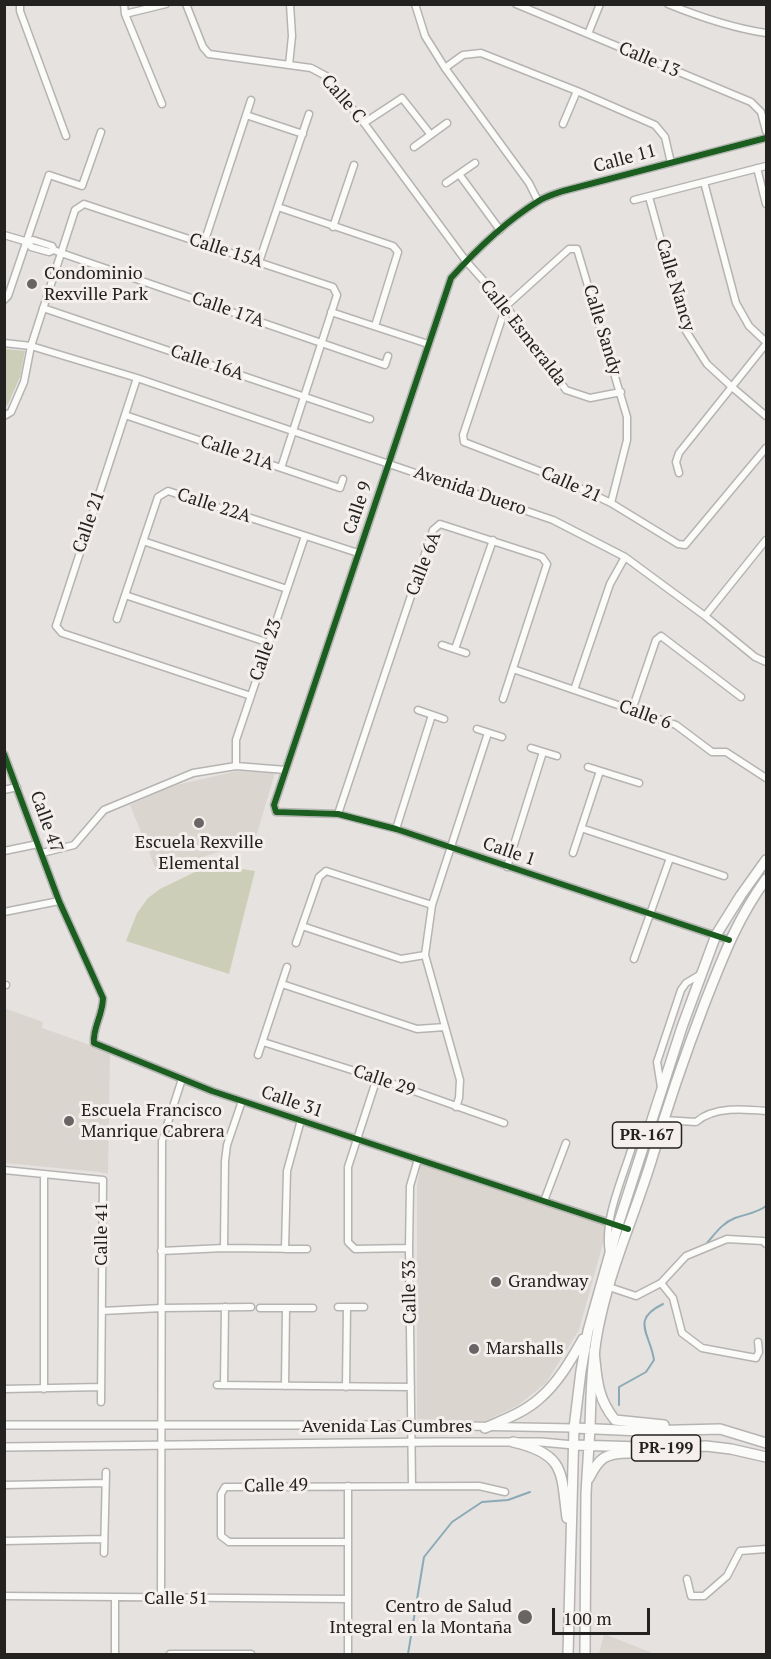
<!DOCTYPE html>
<meta charset="utf-8">
<style>
body{margin:0}
#map{position:relative;width:771px;height:1659px;overflow:hidden;background:#e5e2e0;font-family:"PT Serif",serif}
canvas{display:block}
.frame{position:absolute;inset:0;border:6px solid #242221;pointer-events:none}
.scale{position:absolute;left:552px;top:1608px;width:98px;height:27px;box-sizing:border-box;border:3px solid #242221;border-top:0;padding-left:8px;font-size:18px;line-height:21px;white-space:nowrap;color:#242221;-webkit-text-stroke:4px #f4efec;paint-order:stroke}
</style>
<div id="map">
<canvas width="771" height="1659"></canvas>
<div class="frame"></div>
<div class="scale">100 m</div>
</div>
<script>
const g = document.querySelector('canvas').getContext('2d');
g.lineJoin = 'round';
function paint(path, color) { g.fillStyle = color; g.fill(path, 'evenodd'); }
function stroke(path, color, width, dash) { g.strokeStyle = color; g.lineWidth = width; g.lineCap = dash ? 'butt' : 'round'; g.setLineDash(dash || []); g.stroke(path); }
function write(font, color, halo, rows, align = 'center') {
  g.font = font + ' "PT Serif",serif'; g.lineWidth = 6; g.setLineDash([]); g.textBaseline = 'middle'; g.strokeStyle = halo; g.fillStyle = color; for (const [text, x, y, turn = 0] of rows) {
    g.save(); g.translate(x, y); g.rotate((+turn || 0) * Math.PI / 180); g.textAlign = isNaN(turn) ? turn : align; if (halo) g.strokeText(text, 0, 0); g.fillText(text, 0, 0); g.restore();
  }
}
paint(new Path2D(`
 M237 771 275 773 255 840 157 872 130 805 172 786Z
 M4 1008 43 1022 42 1028 110 1052 108 1174 99 1172 5 1163Z
 M422 1157 610 1218 579 1330 546 1383 517 1406 485 1421 417 1419V1185Z
 M604 1634 655 1654H599Z`), '#dbd5cf');
paint(new Path2D(`
 M5 349 25 351 20 377 8 404 5 407Z
 M229 867 255 871 229 974 126 941 137 913 148 898 160 889 197 871Z`), '#cdceb7');
stroke(new Path2D(`
 M706 1244C715 1234 722 1223 735 1218 746 1214 757 1213 766 1206
 M619 1405V1387L646 1372 654 1360C650 1333 630 1320 663 1304
 M408 1654 424 1557 452 1522 482 1502 508 1500 530 1492`), '#8aaab5', 2);
const minor = new Path2D(`
 M20 4V11L66 136
 M124 4 125 14 162 104
 M186 4 203 47 209 54 311 68 326 76 364 123 466 261 506 306 566 390 590 398 621 392
 M415 4 425 36 445 68 529 183 538 201
 M516 4 751 102 761 112 766 131
 M668 4C700 17 732 28 766 33
 M125 14 166 4
 M588 34 600 4
 M289 65 292 36 290 4
 M445 68 463 55 481 53 577 91 655 125 665 137 671 163
 M246 115 303 134
 M364 123 402 98 431 135
 M563 124 577 91
 M414 147 447 123
 M757 168 766 204
 M459 174 500 230
 M704 182 736 303 749 326 766 342
 M446 183 475 163
 M649 197 686 331 707 364 732 387 766 416
 M634 200 766 166
 M278 207 393 246 398 252 375 326
 M333 227 354 165
 M4 235 28 242 33 240 52 246 54 250
 M28 242 31 247 49 252 54 250 61 253 385 365 388 356
 M204 243 251 100
 M259 262 309 114
 M4 300 8 296 49 175 82 186 101 132
 M43 308 370 419
 M331 312 428 344
 M4 343 31 346 137 378 553 520 625 557 705 616 755 657 766 662
 M137 378 56 626 62 633 251 696
 M125 415 340 488 343 479
 M4 416 11 412 24 382 31 346 75 210 84 204 333 287 337 295 281 468
 M679 473 676 462 679 453 766 344
 M611 503 627 440V417L577 249H569L506 306 463 435 464 442 565 481 611 503 678 544 685 545 766 448
 M143 541 287 589
 M125 595 269 643
 M705 616 766 540
 M117 619 158 497 168 491 358 553
 M442 645 466 653
 M455 649 493 540
 M513 669 676 725 712 752H726L766 778
 M574 690 610 584 625 557
 M418 710 444 719
 M632 710 656 640 661 636 741 697
 M477 729 502 737
 M531 748 557 756
 M4 754 59 901 103 998C103 1015 92 1029 94 1043L212 1091 628 1229
 M236 766V740L305 536
 M588 767 639 783
 M4 790 17 787
 M338 814 433 530 440 524 542 557 547 564 503 699
 M581 828 724 876
 M396 829 432 715
 M4 851 38 844
 M42 853 74 845 104 810 193 773 236 766 286 770
 M573 853 600 771
 M507 867 543 752
 M4 912 59 901
 M302 926 401 959 425 955
 M729 940 396 829 338 814 276 812 274 805 451 278C476 250 505 222 537 202 544 197 554 194 563 191L766 138
 M296 943 319 877 326 871 432 905
 M634 959 670 858
 M282 984 417 1029 445 1027
 M4 985H6
 M263 1042 377 1078 504 1123
 M258 1055 287 967
 M377 1078 348 1167V1242L355 1249 409 1248
 M661 1087 657 1062 681 990 686 983 701 974
 M456 1107 459 1098 460 1080 425 955 432 905 488 733
 M663 1120 696 1122C714 1106 745 1109 766 1111
 M4 1170 103 1180 101 1402
 M44 1174V1389
 M544 1201 566 1143
 M224 1248 225 1161 227 1145 242 1101
 M285 1249 287 1171 301 1120
 M161 1251 224 1248 307 1249
 M609 1253C603 1220 622 1180 632 1147L638 1137 648 1131
 M661 1283 673 1298 682 1333 702 1348 756 1358 759 1352 758 1342
 M609 1287 636 1296 661 1283 686 1256 727 1239 763 1241 766 1244
 M338 1307H364
 M260 1308H313
 M102 1311 162 1308 251 1307
 M217 1385 411 1387
 M224 1385 225 1307
 M285 1386 286 1308
 M346 1387 347 1307
 M4 1389 100 1387
 M4 1485 105 1483
 M412 1486 409 1248 410 1186 418 1159
 M4 1541 104 1539
 M348 1542H229L221 1536V1494L225 1487 479 1486 505 1492
 M104 1553 106 1472
 M687 1579 691 1596H704L727 1576 740 1551 766 1549
 M4 1596 348 1599
 M161 1599 162 1141 182 1079
 M115 1654V1599
 M170 1654H251
 M348 1654V1486`);
const tertiary = new Path2D(`
 M4 1425H412L574 1428
 M4 1447 436 1442H541L574 1445`);
const primary = new Path2D(`
 M485 1428C503 1420 523 1413 539 1399 558 1383 571 1360 583 1339
 M574 1428 581 1371 588 1331 618 1225 682 1027 716 935 741 895 766 860
 M590 1428C591 1390 592 1352 601 1315 613 1261 637 1209 653 1155 668 1104 685 1055 704 1005 723 957 736 921 766 879`);
const trunk = new Path2D(`
 M594 1351C597 1379 597 1398 615 1420L664 1425
 M513 1442C566 1454 561 1473 567 1518
 M574 1445 673 1448 706 1446 731 1449 766 1457
 M589 1478C599 1458 605 1453 629 1453
 M568 1654 574 1428 641 1431 720 1429 766 1443
 M585 1654 586 1493 590 1428`);
stroke(minor, '#b6b4b3', 9);
stroke(tertiary, '#b6b4b3', 10);
stroke(primary, '#b6b4b3', 12);
stroke(trunk, '#b6b4b3', 12);
stroke(minor, '#fbfbfa', 6);
stroke(tertiary, '#fbfbfa', 7);
stroke(primary, '#fbfbfa', 9);
stroke(trunk, '#fbfbfa', 9);
stroke(new Path2D(`
 M4 754 59 901 103 998C103 1015 92 1029 94 1043L212 1091 628 1229
 M729 940 396 829 338 814 276 812 274 805 451 278C476 250 505 222 537 202 544 197 554 194 563 191L766 138`), '#1b5e20', 6);
for (const [x, y, r, color] of [
 [32,284,6,"#686564"],
 [199,823,6,"#686564"],
 [69,1121,6,"#686564"],
 [496,1282,6,"#686564"],
 [474,1349,6,"#686564"],
 [525,1617,8,"#686564"]
]) { const dot = new Path2D(); dot.arc(x, y, r, 0, 2 * Math.PI); g.fillStyle = color; g.fill(dot); stroke(dot, '#f4efec', 2); }
for (const [x, y, w] of [
 [647,1135,69],
 [666,1448,69]
]) { const box = new Path2D(); box.roundRect(x - w / 2, y - 13, w, 26, 4.5); g.fillStyle = '#f4efec'; g.fill(box); stroke(box, '#242221', 1.5); }
write('bold 16px', '#242221', null, [
 ["PR-167",647,1135],
 ["PR-199",666,1448]
]);
write('18px', '#242221', '#f4efec', [
 ["Calle 13",649,60,23],
 ["Calle C",343,99,49],
 ["Calle 11",625,159,-15],
 ["Calle 15A",226,251,18],
 ["Calle Nancy",675,285,73],
 ["Calle 17A",228,310,19],
 ["Calle Sandy",602,330,73],
 ["Calle Esmeralda",523,333,52],
 ["Calle 16A",207,363,19],
 ["Calle 21A",237,453,19],
 ["Calle 21",571,485,24],
 ["Avenida Duero",470,491,19],
 ["Calle 22A",214,506,18],
 ["Calle 9",358,508,-71],
 ["Calle 21",89,522,-71],
 ["Calle 6A",424,564,-69],
 ["Calle 23",266,650,-71],
 ["Calle 6",645,715,20],
 ["Calle 47",46,822,70],
 ["Calle 1",509,852,19],
 ["Calle 29",384,1081,19],
 ["Calle 31",292,1102,19],
 ["Calle 41",102,1234,-90],
 ["Calle 33",410,1292,-91],
 ["Avenida Las Cumbres",387,1427],
 ["Calle 49",276,1486,-1],
 ["Calle 51",176,1599]
]);
write('18px', '#242221', '#f4efec', [
 ["Condominio",44,274],
 ["Rexville Park",44,295],
 ["Escuela Rexville",199,843,"center"],
 ["Elemental",199,864,"center"],
 ["Escuela Francisco",81,1111],
 ["Manrique Cabrera",81,1132],
 ["Grandway",508,1282],
 ["Marshalls",486,1349],
 ["Centro de Salud",512,1607,"right"],
 ["Integral en la Montaña",512,1628,"right"]
], 'left');
</script>
